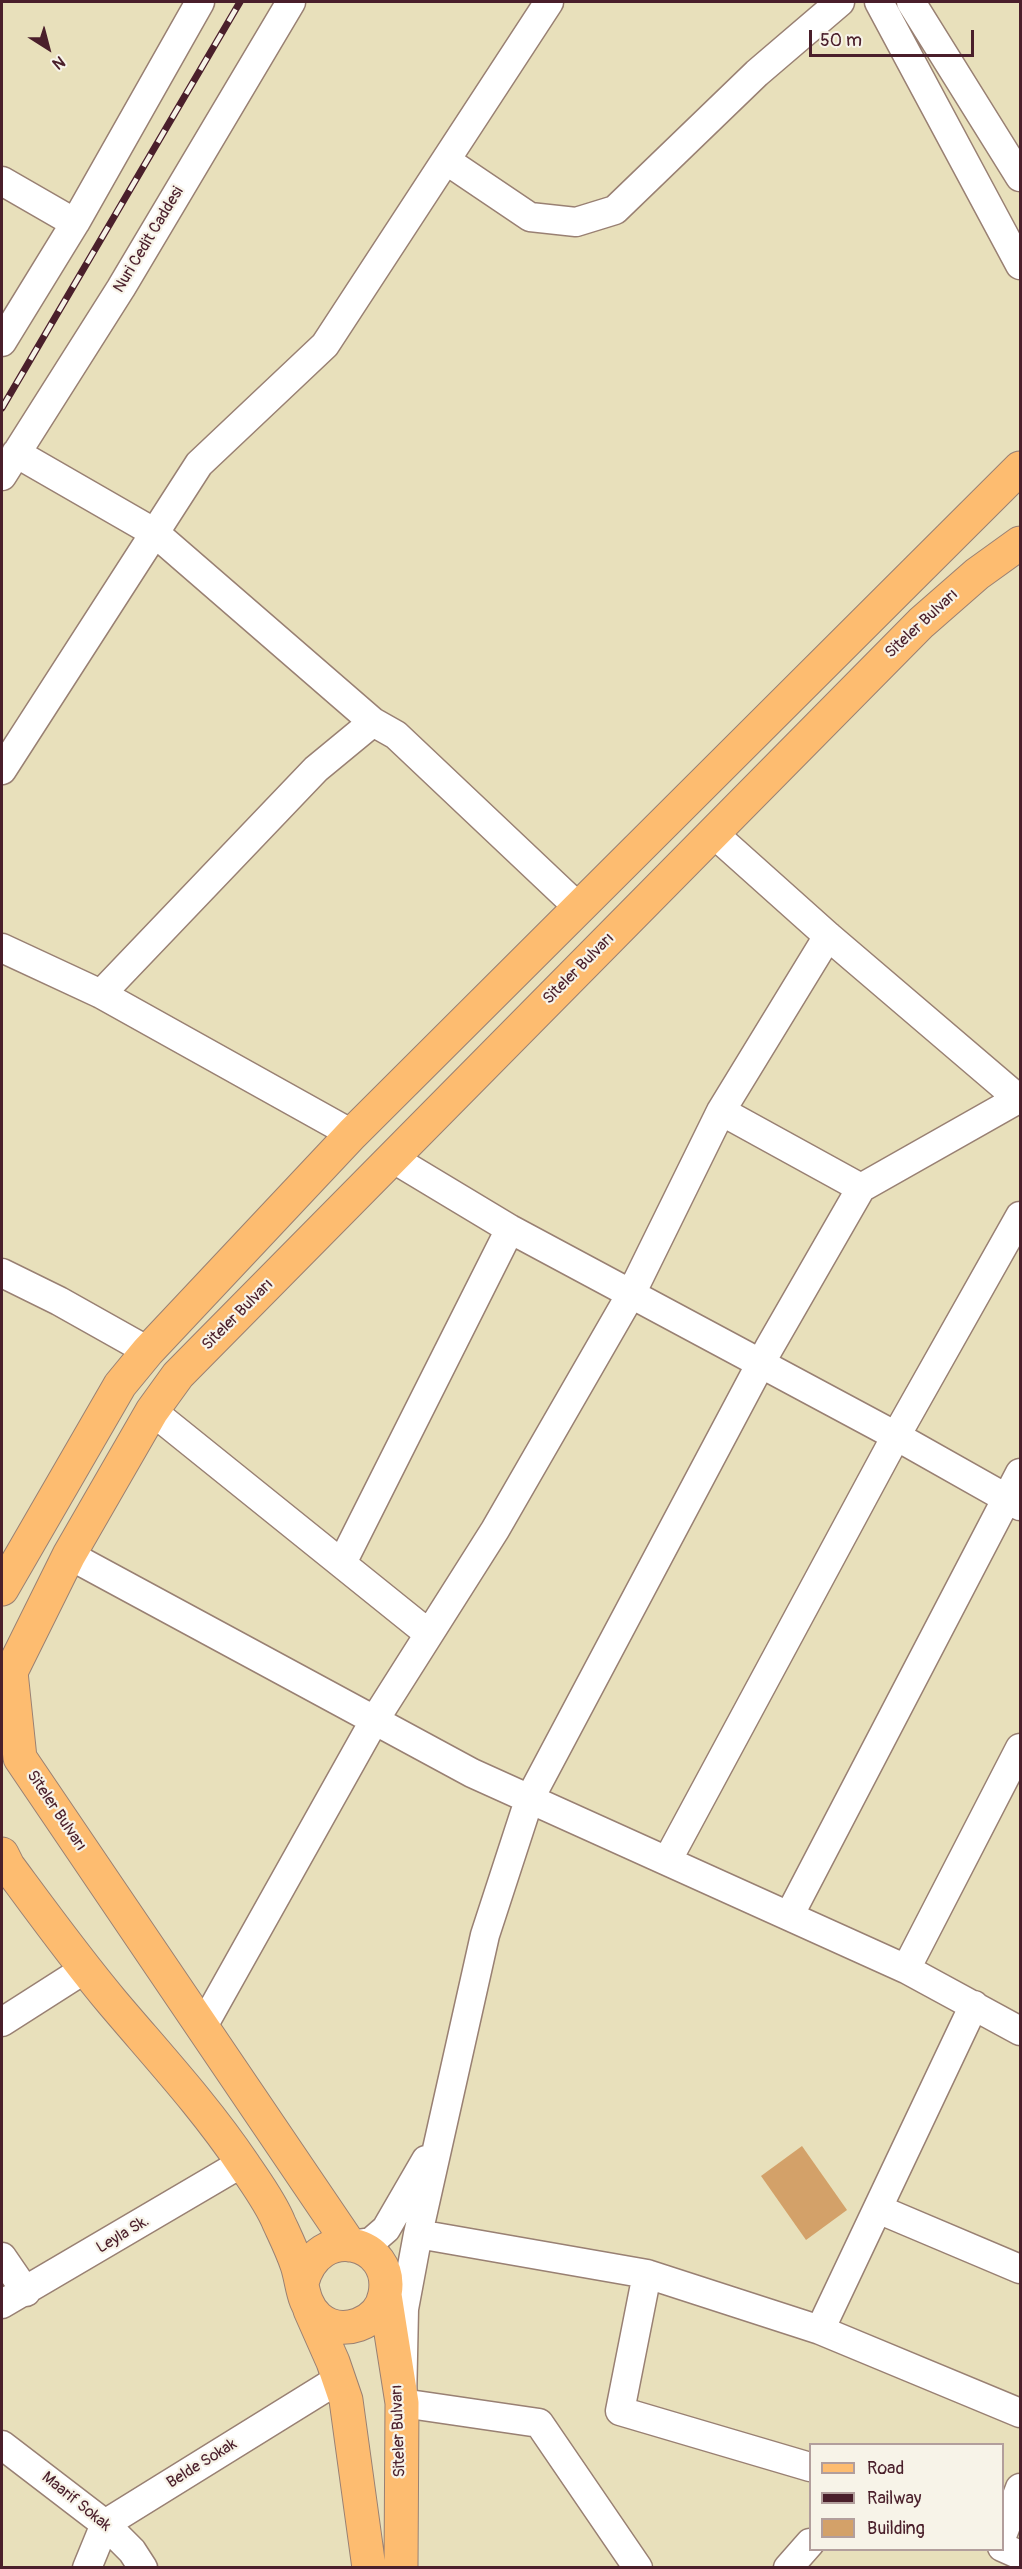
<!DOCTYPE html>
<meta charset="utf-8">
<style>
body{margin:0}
#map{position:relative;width:1022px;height:2569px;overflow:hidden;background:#e8e0bb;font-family:Pangolin,sans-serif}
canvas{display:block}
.frame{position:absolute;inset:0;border:3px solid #4a1f2b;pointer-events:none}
.legend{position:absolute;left:809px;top:2443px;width:195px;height:108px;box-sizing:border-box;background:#f7f3e8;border:2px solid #b29e9c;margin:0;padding:8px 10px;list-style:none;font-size:18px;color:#4a1f2b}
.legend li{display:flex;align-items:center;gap:12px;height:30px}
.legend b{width:30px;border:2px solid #b29e9c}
.north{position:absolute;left:18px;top:18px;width:60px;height:60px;-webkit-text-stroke:4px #f7f3e8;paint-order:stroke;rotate:144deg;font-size:16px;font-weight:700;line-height:24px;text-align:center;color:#4a1f2b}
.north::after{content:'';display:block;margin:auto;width:21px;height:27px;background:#4a1f2b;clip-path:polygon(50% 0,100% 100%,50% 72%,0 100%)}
.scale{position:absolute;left:809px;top:30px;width:165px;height:27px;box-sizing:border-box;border:3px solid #4a1f2b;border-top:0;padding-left:8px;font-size:18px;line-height:21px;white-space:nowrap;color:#4a1f2b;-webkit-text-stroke:4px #f7f3e8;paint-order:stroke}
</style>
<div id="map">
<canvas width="1022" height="2569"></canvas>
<div class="frame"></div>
<ul class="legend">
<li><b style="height:8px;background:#fdbc70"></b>Road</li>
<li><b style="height:8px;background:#4a1f2b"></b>Railway</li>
<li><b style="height:16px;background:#d3a169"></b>Building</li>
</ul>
<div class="north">N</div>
<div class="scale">50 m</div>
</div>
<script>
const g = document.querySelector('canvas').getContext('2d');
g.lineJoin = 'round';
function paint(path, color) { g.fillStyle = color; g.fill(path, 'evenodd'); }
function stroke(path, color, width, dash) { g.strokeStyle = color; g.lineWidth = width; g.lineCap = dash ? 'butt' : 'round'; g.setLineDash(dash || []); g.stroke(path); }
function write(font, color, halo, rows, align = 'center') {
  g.font = font + ' Pangolin,sans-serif'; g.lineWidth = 4.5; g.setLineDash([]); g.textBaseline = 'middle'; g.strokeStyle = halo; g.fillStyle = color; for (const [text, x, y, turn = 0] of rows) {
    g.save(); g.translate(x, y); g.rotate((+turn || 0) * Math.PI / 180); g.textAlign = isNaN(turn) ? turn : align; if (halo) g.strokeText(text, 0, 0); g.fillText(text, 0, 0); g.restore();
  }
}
paint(new Path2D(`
 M802 2146 847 2210 806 2240 761 2176Z`), '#d3a169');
const minor = new Path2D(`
 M879 2 1020 265
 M911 2 1020 177
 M447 161 530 217 576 222 615 210 757 73 840 2
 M2 181 75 223
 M2 342 75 223 200 2
 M16 453 155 533 373 722
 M2 476 121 288 291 2
 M2 770 199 464 325 345 549 2
 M714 834 828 936 1020 1100
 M2 948 101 994 352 1134
 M101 994 316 769 373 722 396 735 579 908
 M721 1111 861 1188
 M392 1158 510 1229 896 1436 1020 1506
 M2 1273 59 1301 148 1351
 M152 1411 429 1634
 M69 1555 472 1773 906 1969 1020 2031
 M342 1563 510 1229
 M667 1861 896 1436 1020 1216
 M789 1916 1020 1473
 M906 1969 1020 1748
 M2 2022 85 1969
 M202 2028 374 1721 495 1530 631 1294 721 1111 828 936
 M878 2209 1020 2269
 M418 2234 647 2274 820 2330 1020 2413
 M350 2245 371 2242 386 2229 426 2160
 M2 2257 26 2292
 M647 2274 620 2411 810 2467
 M2 2304 242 2163
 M820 2330 974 2005
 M2 2445 105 2524 132 2551 143 2568
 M1002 2536 1020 2488
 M1002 2547 1020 2555
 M87 2568 105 2524 339 2379
 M638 2568 539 2423 402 2403 404 2309 418 2234 485 1935 529 1800 769 1348 861 1188 1020 1098
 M788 2568 810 2543`);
const major = new Path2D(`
 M2 1589 120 1385 148 1351 352 1134 1020 468
 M2 1854 8 1866C42 1912 76 1959 113 2003 157 2055 206 2108 244 2165 256 2183 271 2203 279 2223 285 2236 292 2250 297 2265 303 2283 302 2304 318 2318 341 2338 380 2324 385 2294 395 2241 318 2221 302 2283
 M350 2245 20 1758 11 1672 69 1555 152 1411 178 1375 921 623 977 574 1020 543
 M385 2295 402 2403 401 2568
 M310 2310 333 2362 346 2400 369 2568`);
stroke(minor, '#998073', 31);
stroke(major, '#998073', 35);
stroke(minor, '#fff', 28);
stroke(major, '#fdbc70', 33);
const rail = new Path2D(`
 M2 408 240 2`);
stroke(rail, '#4a1f2b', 7);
stroke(rail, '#f7f3e8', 4.5, [14]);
write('16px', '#4a1f2b', '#f7f3e8', [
 ["Nuri Cedit Caddesi",149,240,-59],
 ["Siteler Bulvarı",922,624,-43],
 ["Siteler Bulvarı",579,969,-45],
 ["Siteler Bulvarı",238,1315,-45],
 ["Siteler Bulvarı",56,1811,56],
 ["Leyla Sk.",123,2235,-31],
 ["Siteler Bulvarı",399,2431,-92],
 ["Belde Sokak",202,2464,-32],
 ["Maarif Sokak",76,2502,39]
]);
</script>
